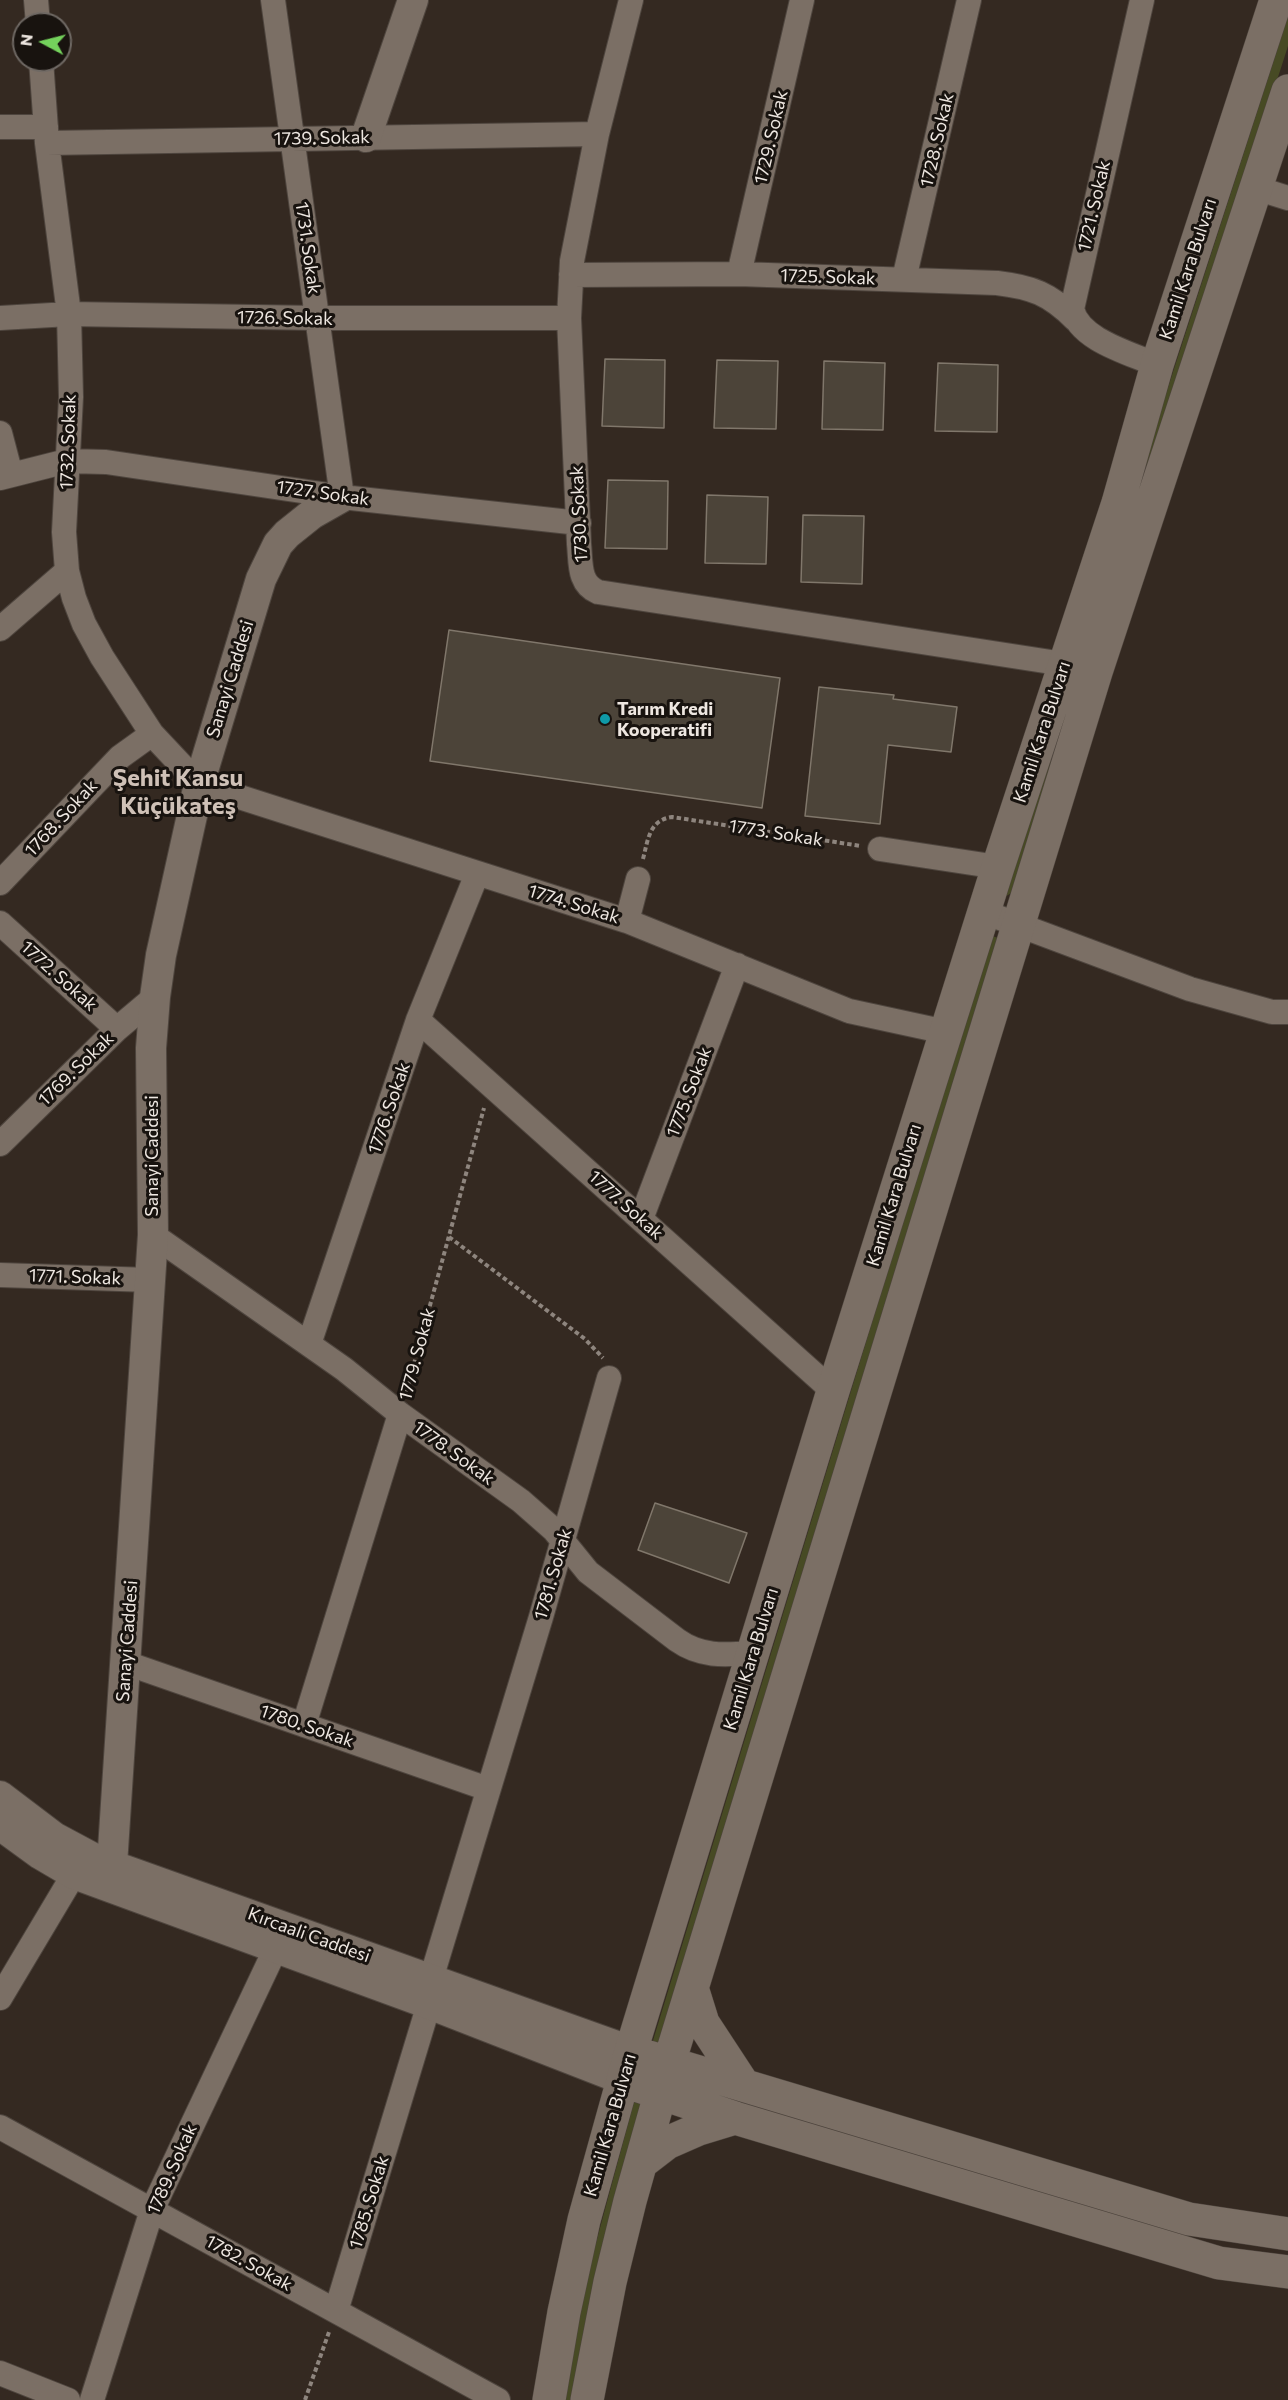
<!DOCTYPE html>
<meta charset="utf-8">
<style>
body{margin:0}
#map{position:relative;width:1288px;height:2400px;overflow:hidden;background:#342921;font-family:Commissioner,sans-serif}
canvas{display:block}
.north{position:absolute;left:12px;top:12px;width:60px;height:60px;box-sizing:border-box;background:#18130f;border:2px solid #6e6863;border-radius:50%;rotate:277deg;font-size:16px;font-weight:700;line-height:24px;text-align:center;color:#eee7e1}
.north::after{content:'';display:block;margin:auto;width:21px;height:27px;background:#74d25c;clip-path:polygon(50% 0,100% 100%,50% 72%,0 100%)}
</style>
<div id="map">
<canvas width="1288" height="2400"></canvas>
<div class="north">N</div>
</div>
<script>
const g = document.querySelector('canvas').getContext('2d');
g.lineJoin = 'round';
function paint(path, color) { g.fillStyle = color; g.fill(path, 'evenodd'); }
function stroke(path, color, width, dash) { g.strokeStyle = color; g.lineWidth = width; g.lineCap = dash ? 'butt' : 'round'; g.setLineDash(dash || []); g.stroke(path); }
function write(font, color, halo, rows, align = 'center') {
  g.font = font + ' Commissioner,sans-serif'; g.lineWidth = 6; g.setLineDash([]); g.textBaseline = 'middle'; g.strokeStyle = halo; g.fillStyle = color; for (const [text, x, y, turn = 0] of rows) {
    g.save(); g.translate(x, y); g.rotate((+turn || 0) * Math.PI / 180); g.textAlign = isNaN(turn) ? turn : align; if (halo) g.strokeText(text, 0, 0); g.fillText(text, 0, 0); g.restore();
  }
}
paint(new Path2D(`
 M1288 16V46L1280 71 1213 270 1013 892 1003 898Z
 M990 935 998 938 658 2048 651 2047Z
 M635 2098 642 2100 575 2400H565L583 2291Z`), '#474a24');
const building = new Path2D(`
 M605 359 665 360 664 428 602 426Z
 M717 360 778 361 776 429 714 428Z
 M824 361 885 363 883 430 822 429Z
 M938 363 998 365 997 432 935 431Z
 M608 480 668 481 667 549 605 548Z
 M707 495 768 497 766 564 705 563Z
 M803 515 864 516 862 584 801 582Z
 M449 630 780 678 762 808 430 761Z
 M819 687 894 695 893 699 957 707 951 752 888 745 880 824 805 816Z
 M655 1503 747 1533 729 1583 638 1550Z`);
paint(building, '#4c4439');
stroke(building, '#80776b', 1.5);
const minor = new Path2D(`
 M36 0 38 24
 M273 0 342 497
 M631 0 597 134 572 261 569 318 579 544C581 562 578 584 598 592L1064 664
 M1142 0 1072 309C1079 340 1130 353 1157 365
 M41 60 47 143 69 314 71 397 64 532 67 571 74 598 84 624 102 657 152 734 199 784 627 921 849 1011 946 1032
 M0 127H46
 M47 143 597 134
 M1256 188 1288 198
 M739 274 802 0
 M571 275 739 274 997 283C1032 287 1050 294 1075 319
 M904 279 969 0
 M0 318 69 314 317 318H569
 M0 433 11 475
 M0 478 67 461 106 462 342 497 579 523
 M0 629 67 571
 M880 849 998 867
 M0 883 120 757 152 734
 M984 912 1190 989 1272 1012H1288
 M627 921 638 879
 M0 923 117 1029
 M418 1020 833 1391
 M0 1144 117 1029 155 997
 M641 1219 737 965
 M153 1235 344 1369 400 1414 521 1501 554 1530 588 1572 677 1640C701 1657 724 1655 752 1653
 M0 1275 150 1280
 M309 1344 418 1020 477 874
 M126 1663 488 1789
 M304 1725 400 1414
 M431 1979 541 1617 609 1378
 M0 1998 74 1874
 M0 2127 498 2400
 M336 2311 429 2004
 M0 2373 68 2400
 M92 2400 152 2210 276 1948`);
const tertiary = new Path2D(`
 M366 137 413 0
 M0 1796 54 1837 97 1860 631 2051
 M0 1825 40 1854 74 1874 429 2004 622 2079
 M112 1865 153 1235 151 1048 155 997 161 955 199 784 261 579 278 544 287 534 312 514 342 497`);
const secondary = new Path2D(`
 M693 1991 703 2023 743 2084
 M649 2057 1189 2219 1288 2234
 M639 2086 735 2118 1219 2263 1288 2272
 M641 2163 667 2143 699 2129 735 2118
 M549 2400 564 2312 584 2220 631 2051 833 1391 998 867 1118 503 1157 365 1276 0
 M587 2400 610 2282 630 2201 669 2063 1096 672 1288 91`);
stroke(minor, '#4e453e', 26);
stroke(tertiary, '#4e453e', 32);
stroke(secondary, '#4e453e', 34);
stroke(new Path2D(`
 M643 859C648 840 649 820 672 817L861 846
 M449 1237 585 1339 603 1358
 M406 1393 484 1108
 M305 2400 329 2332`), '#8e857e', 4, [4.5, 3]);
stroke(minor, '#7b6f65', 24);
stroke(tertiary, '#7b6f65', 30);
stroke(secondary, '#7b6f65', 33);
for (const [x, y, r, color] of [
 [605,719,6,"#0f9aa8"]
]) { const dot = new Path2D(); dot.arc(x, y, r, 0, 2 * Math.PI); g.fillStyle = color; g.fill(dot); stroke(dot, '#18130f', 2); }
write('18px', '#eee7e1', '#18130f', [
 ["1729. Sokak",771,137,-77],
 ["1739. Sokak",322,138,-1],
 ["1728. Sokak",937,140,-77],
 ["1721. Sokak",1094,206,-77],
 ["1731. Sokak",308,248,82],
 ["Kamil Kara Bulvarı",1188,269,-72],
 ["1725. Sokak",828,277,2],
 ["1726. Sokak",285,318,1],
 ["1732. Sokak",68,442,-88],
 ["1727. Sokak",323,493,8],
 ["1730. Sokak",579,514,-93],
 ["Sanayi Caddesi",230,679,-73],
 ["Kamil Kara Bulvarı",1042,732,-72],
 ["1768. Sokak",61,818,-47],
 ["1773. Sokak",776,833,9],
 ["1774. Sokak",574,904,17],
 ["1772. Sokak",59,976,42],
 ["1769. Sokak",76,1069,-44],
 ["1775. Sokak",689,1092,-69],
 ["1776. Sokak",389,1108,-71],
 ["Sanayi Caddesi",152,1156,-90],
 ["Kamil Kara Bulvarı",894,1195,-73],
 ["1777. Sokak",626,1205,42],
 ["1771. Sokak",75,1277,2],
 ["1779. Sokak",417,1354,-75],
 ["1778. Sokak",454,1453,36],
 ["1781. Sokak",553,1574,-74],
 ["Sanayi Caddesi",127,1641,-86],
 ["Kamil Kara Bulvarı",751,1659,-73],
 ["1780. Sokak",307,1726,19],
 ["Kırcaali Caddesi",309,1935,20],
 ["Kamil Kara Bulvarı",610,2125,-74],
 ["1789. Sokak",172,2169,-66],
 ["1785. Sokak",369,2202,-73],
 ["1782. Sokak",249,2263,29]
]);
write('bold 18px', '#eee7e1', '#18130f', [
 ["Tarım Kredi",617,709],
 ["Kooperatifi",617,730]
], 'left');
write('bold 24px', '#cfc1b7', '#18130f', [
 ["Şehit Kansu",178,778],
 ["Küçükateş",178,806]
]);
</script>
